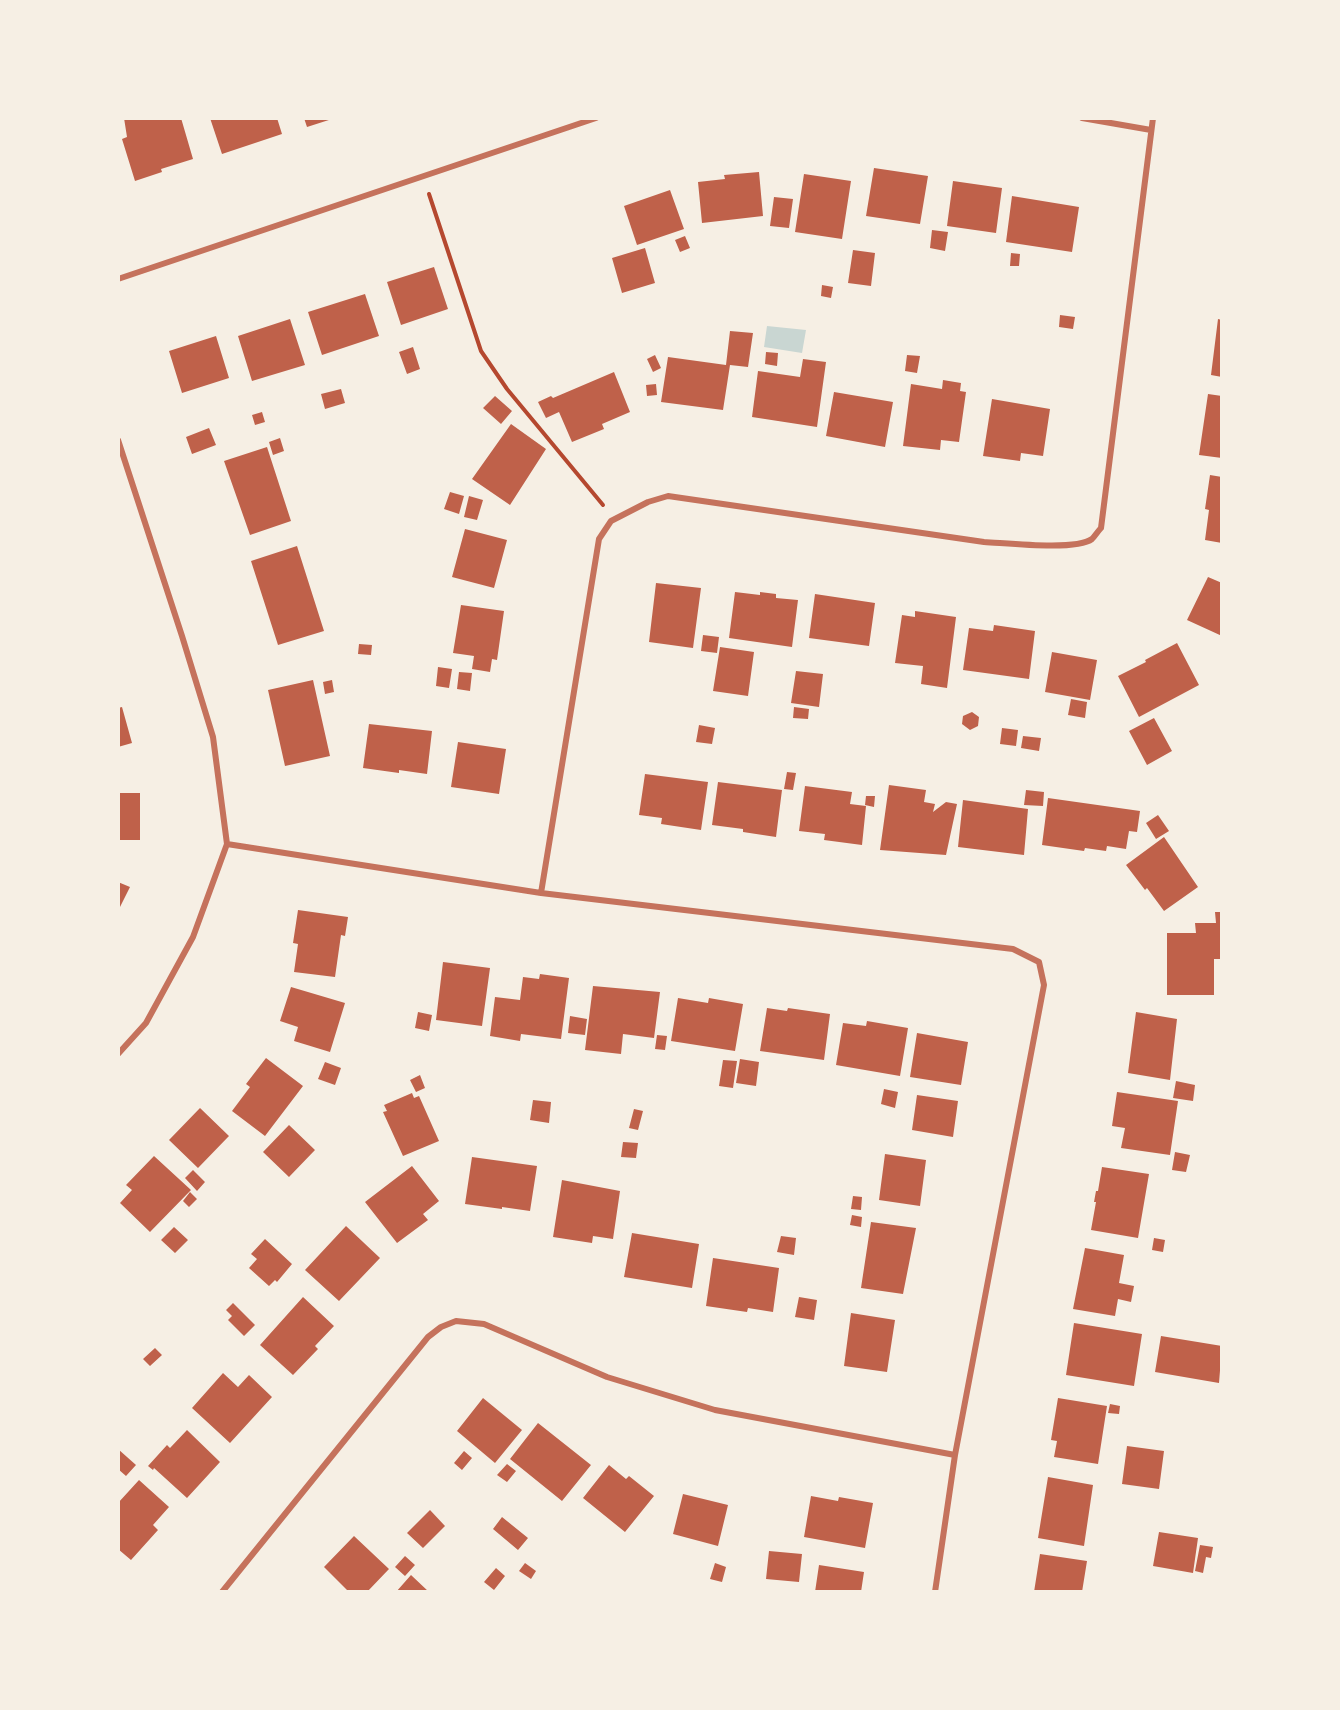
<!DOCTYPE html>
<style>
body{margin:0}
#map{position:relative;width:1340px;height:1710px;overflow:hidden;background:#f6efe4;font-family:"Titillium Web",sans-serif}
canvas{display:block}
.frame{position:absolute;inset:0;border:120px solid #f6efe4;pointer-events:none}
</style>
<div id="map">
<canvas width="1340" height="1710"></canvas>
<div class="frame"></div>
</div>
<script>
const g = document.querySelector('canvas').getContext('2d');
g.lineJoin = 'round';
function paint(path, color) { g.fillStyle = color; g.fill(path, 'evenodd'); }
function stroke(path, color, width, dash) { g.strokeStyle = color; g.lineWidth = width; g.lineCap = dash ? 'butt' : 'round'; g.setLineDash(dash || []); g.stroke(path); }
paint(new Path2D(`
 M767 326 806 330 802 353 764 347Z`), '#c9d6d2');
paint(new Path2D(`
 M124 118H181L193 159 161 169 162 172 135 181 122 139 127 137Z
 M210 118H277L282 134 222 154Z
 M304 118H332V119L307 127Z
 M874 168 928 176 920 224 866 216Z
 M759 172 763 216 702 223 698 182 725 179 724 175Z
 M804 174 851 181 842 239 795 232Z
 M953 181 1002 188 996 233 947 226Z
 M670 190 684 229 637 245 624 206Z
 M1012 196 1079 207 1072 252 1006 242Z
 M774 197 793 199 789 228 770 226Z
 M932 230 948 232 945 251 930 248Z
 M685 236 690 248 680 252 675 240Z
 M645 248 655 283 622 293 612 258Z
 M853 250 875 253 871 286 848 283Z
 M1011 253 1020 254 1019 266H1010Z
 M434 267 448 309 401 325 387 282Z
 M822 285 833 287 831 298 821 296Z
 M365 294 379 336 322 355 308 312Z
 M1060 315 1075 317 1073 329 1059 327Z
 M290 319 305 365 252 381 238 336Z
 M1218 319 1222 320V377L1211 375Z
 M730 331 753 333 748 367 730 365 723 410 661 402 668 357 726 365Z
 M216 336 229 378 182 393 169 351Z
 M413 347 420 369 407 374 399 352Z
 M766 352 778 353 777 366 765 364Z
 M655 355 661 368 653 372 647 359Z
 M907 355 920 356 917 373 905 371Z
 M803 359 826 362 817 427 752 417 758 371 800 377Z
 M614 372 630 412 602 424 604 429 572 442 559 412 546 418 538 402 551 396 553 398Z
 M943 380 961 383 960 391 966 392 959 442 941 440 940 450 903 446 911 384 942 389Z
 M656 384 657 395 647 396 646 385Z
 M341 389 345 403 325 409 321 394Z
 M834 392 893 402 885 447 826 436Z
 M1208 394 1222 396V458L1199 455Z
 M495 396 512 411 501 424 483 408Z
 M992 399 1050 409 1043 456 1021 453 1020 461 983 456Z
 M262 412 265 422 255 425 252 415Z
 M511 424 546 449 510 505 472 479Z
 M209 428 216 445 192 454 186 437Z
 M280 438 284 451 273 455 269 442Z
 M267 447 291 521 250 535 224 461Z
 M1210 475 1222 477V543L1205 540 1209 510 1205 509Z
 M450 492 464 496 459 514 444 509Z
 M469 496 483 500 477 520 464 517Z
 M465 529 507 540 494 588 452 577Z
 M297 546 324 631 278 645 251 561Z
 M1208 577 1222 583V636L1187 620Z
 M656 583 701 588 693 648 649 642Z
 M735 592 760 595V592L776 594V598L798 600 792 647 729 638Z
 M815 594 875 603 869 646 809 638Z
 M461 605 504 611 497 660 492 659 490 672 472 669 474 656 453 653Z
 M915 611 956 617 947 688 921 684 923 666 895 663 902 615 915 617Z
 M994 625 1035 631 1029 679 963 670 969 628 993 631Z
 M703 635 719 637 717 653 701 651Z
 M1177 643 1199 685 1139 717 1118 676 1146 662 1145 660Z
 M359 644 372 645 371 655 358 654Z
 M720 647 754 652 748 696 713 691Z
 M1052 652 1097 660 1090 700 1045 692Z
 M438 667 452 669 449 688 436 686Z
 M796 671 823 674 819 707 791 703Z
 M459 672 472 673 470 691 457 689Z
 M313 680 330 756 285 766 268 690Z
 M332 680 334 692 325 694 323 682Z
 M1071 699 1087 702 1085 718 1068 715Z
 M122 707 132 743 118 747V708Z
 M794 707 809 709 808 719 793 718Z
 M972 712 979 717 978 726 970 730 962 724 963 716Z
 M1154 718 1172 751 1147 765 1129 731Z
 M369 724 432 731 427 774 399 770V773L363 768Z
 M699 725 715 728 712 744 696 742Z
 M1002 728 1018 730 1016 746 1000 744Z
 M1023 736 1041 738 1039 751 1021 748Z
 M458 742 506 749 499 794 451 787Z
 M787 772 796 773 793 790 784 789Z
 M645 774 708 782 701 830 661 824 662 818 639 815Z
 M718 782 782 790 776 837 743 832V829L712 825Z
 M889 785 926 790 924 802 935 804 933 812 946 802 957 804 946 855 880 850Z
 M805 786 852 792 850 804 866 806 862 845 824 840 825 834 799 831Z
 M1026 790 1044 792 1043 806 1024 805Z
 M118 793H140V840H118Z
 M866 796H875L874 807 865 805Z
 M1048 798 1140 811 1137 832 1129 831 1126 849 1107 846 1106 851 1085 848 1084 851 1042 845Z
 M963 800 1028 809 1024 855 958 847Z
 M1158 815 1169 831 1156 839 1146 823Z
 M1164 837 1198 887 1164 911 1147 888 1145 890 1126 865Z
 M118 882 130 887 118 911Z
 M298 910 348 917 345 936 341 935 335 977 294 972 298 944 293 943Z
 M1215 912H1222V959H1214V995H1167V933H1196L1195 923H1216Z
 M443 962 490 968 482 1026 436 1020Z
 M540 974 569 978 561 1039 521 1034 520 1041 490 1036 495 997 520 1000 523 977 539 979Z
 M593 986 660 992 654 1038 623 1034 621 1054 585 1050Z
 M291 987 345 1003 330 1052 294 1041 298 1027 280 1021Z
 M678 998 708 1003 709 998 743 1004 735 1051 671 1041Z
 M767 1008 787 1011 788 1008 830 1014 824 1060 760 1051Z
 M418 1012 432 1015 429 1031 415 1028Z
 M1136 1012 1177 1019 1170 1080 1128 1073Z
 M570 1016 587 1019 585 1035 568 1033Z
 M867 1021 908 1028 900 1076 836 1065 843 1023 866 1026Z
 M917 1033 968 1042 961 1085 910 1077Z
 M657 1035 667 1036 665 1050 655 1049Z
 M266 1058 303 1086 265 1136 232 1111 250 1087 246 1084Z
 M740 1059 759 1062 756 1086 736 1083Z
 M723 1060 737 1061 733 1088 719 1086Z
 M325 1062 341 1068 335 1085 318 1079Z
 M420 1075 425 1088 416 1092 410 1080Z
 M1176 1081 1195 1085 1193 1101 1173 1098Z
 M884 1089 898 1092 895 1108 881 1104Z
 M1117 1092 1178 1101 1170 1155 1121 1148 1125 1128 1112 1126Z
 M412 1093 414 1098 419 1096 439 1141 403 1156 383 1112 387 1111 384 1105Z
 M917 1095 958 1101 953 1137 912 1130Z
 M533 1100 551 1102 549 1123 530 1120Z
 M200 1108 229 1136 198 1168 169 1140Z
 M634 1109 643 1111 638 1130 629 1128Z
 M289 1125 315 1150 289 1177 263 1152Z
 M623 1142 638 1143 636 1158 621 1157Z
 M1175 1152 1190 1155 1186 1172 1172 1170Z
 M885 1154 926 1160 920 1206 879 1200Z
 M154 1156 191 1190 150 1232 120 1203 132 1190 126 1185Z
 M472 1157 537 1166 530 1211 502 1207V1209L465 1204Z
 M412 1166 439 1201 423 1214 428 1220 397 1243 365 1202Z
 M1102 1167 1149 1174 1138 1238 1091 1230 1096 1202H1094L1096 1191H1098Z
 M193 1170 205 1182 197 1191 185 1178Z
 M562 1180 620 1191 613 1239 593 1236 592 1243 553 1237Z
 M190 1192 197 1199 189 1207 183 1201Z
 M853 1196 862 1197 861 1210 851 1209Z
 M852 1215 862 1217 861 1227 850 1225Z
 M871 1222 916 1228 903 1294 861 1288Z
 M346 1226 380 1258 339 1301 305 1270Z
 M174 1227 188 1240 175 1253 161 1240Z
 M632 1233 699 1244 692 1288 624 1277Z
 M781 1236 796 1238 794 1255 777 1252Z
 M1154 1238 1165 1240 1163 1252 1152 1250Z
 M265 1239 292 1264 277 1282 275 1280 269 1286 249 1268 257 1259 251 1254Z
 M1085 1248 1124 1255 1119 1283 1134 1286 1131 1302 1118 1299 1115 1316 1073 1309Z
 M713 1258 779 1268 773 1312 748 1308 747 1312 706 1306Z
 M303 1297 334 1326 315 1346 318 1349 293 1375 260 1345Z
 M799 1297 817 1300 814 1320 795 1317Z
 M233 1303 255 1325 244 1336 228 1320 232 1316 226 1310Z
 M851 1313 895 1320 887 1372 844 1366Z
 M1074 1323 1142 1334 1134 1386 1066 1375Z
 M1161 1336 1222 1346 1219 1383 1155 1372Z
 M155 1348 162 1355 150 1366 143 1359Z
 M223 1373 238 1387 249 1375 272 1397 230 1443 192 1408Z
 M483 1398 522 1430 495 1463 457 1431Z
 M1058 1398 1107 1406 1098 1464 1054 1457 1057 1441 1051 1440Z
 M1110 1404 1120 1406 1119 1414 1108 1413Z
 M538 1423 591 1465 562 1501 510 1459Z
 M187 1430 220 1462 187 1498 154 1468 153 1470 148 1466 167 1445 170 1448Z
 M1127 1446 1164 1451 1159 1489 1122 1484Z
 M118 1449 136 1465 126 1476 118 1469Z
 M464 1451 472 1458 462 1470 454 1463Z
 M507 1464 516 1471 507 1482 497 1475Z
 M609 1465 626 1479 629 1476 654 1496 625 1532 583 1498Z
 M1048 1477 1093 1485 1084 1546 1038 1538Z
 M139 1480 169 1507 153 1525 158 1530 131 1560 118 1549V1503Z
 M683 1494 728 1505 718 1546 673 1534Z
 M811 1496 838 1501 839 1497 873 1503 865 1548 804 1537Z
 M430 1510 445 1526 423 1548 407 1533Z
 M502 1517 528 1538 518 1550 493 1529Z
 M1159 1532 1198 1538 1193 1573 1153 1566Z
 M354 1536 389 1569 367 1592H349L324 1567Z
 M1200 1545 1213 1547 1211 1558 1206 1557 1203 1573 1195 1571Z
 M769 1551 802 1554 799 1582 766 1579Z
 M1040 1554 1087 1561 1082 1592H1034Z
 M405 1556 415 1565 405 1576 395 1567Z
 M525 1563 536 1571 531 1579 519 1571Z
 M715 1563 726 1567 722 1582 710 1579Z
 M819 1565 864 1572 861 1592H815Z
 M496 1568 505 1576 494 1590 484 1582Z
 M411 1575 429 1592H396Z`), '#bf614a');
stroke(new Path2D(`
 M429 194 481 351 507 389 603 505`), '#b5482f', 4);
stroke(new Path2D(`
 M1082 118 1151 130
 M118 279 596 118
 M118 440 182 636 213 737 227 844 193 937 146 1023 118 1054
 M227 844 541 893 1013 949 1039 962 1044 985 955 1455 935 1592
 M541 893 599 539 611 521 648 502 668 496 984 542C1006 543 1076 551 1092 539 1095 536 1098 531 1101 528L1153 118
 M222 1592 428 1337 441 1327 456 1321 484 1324 607 1377 715 1410 955 1455`), '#c5725c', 6);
</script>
